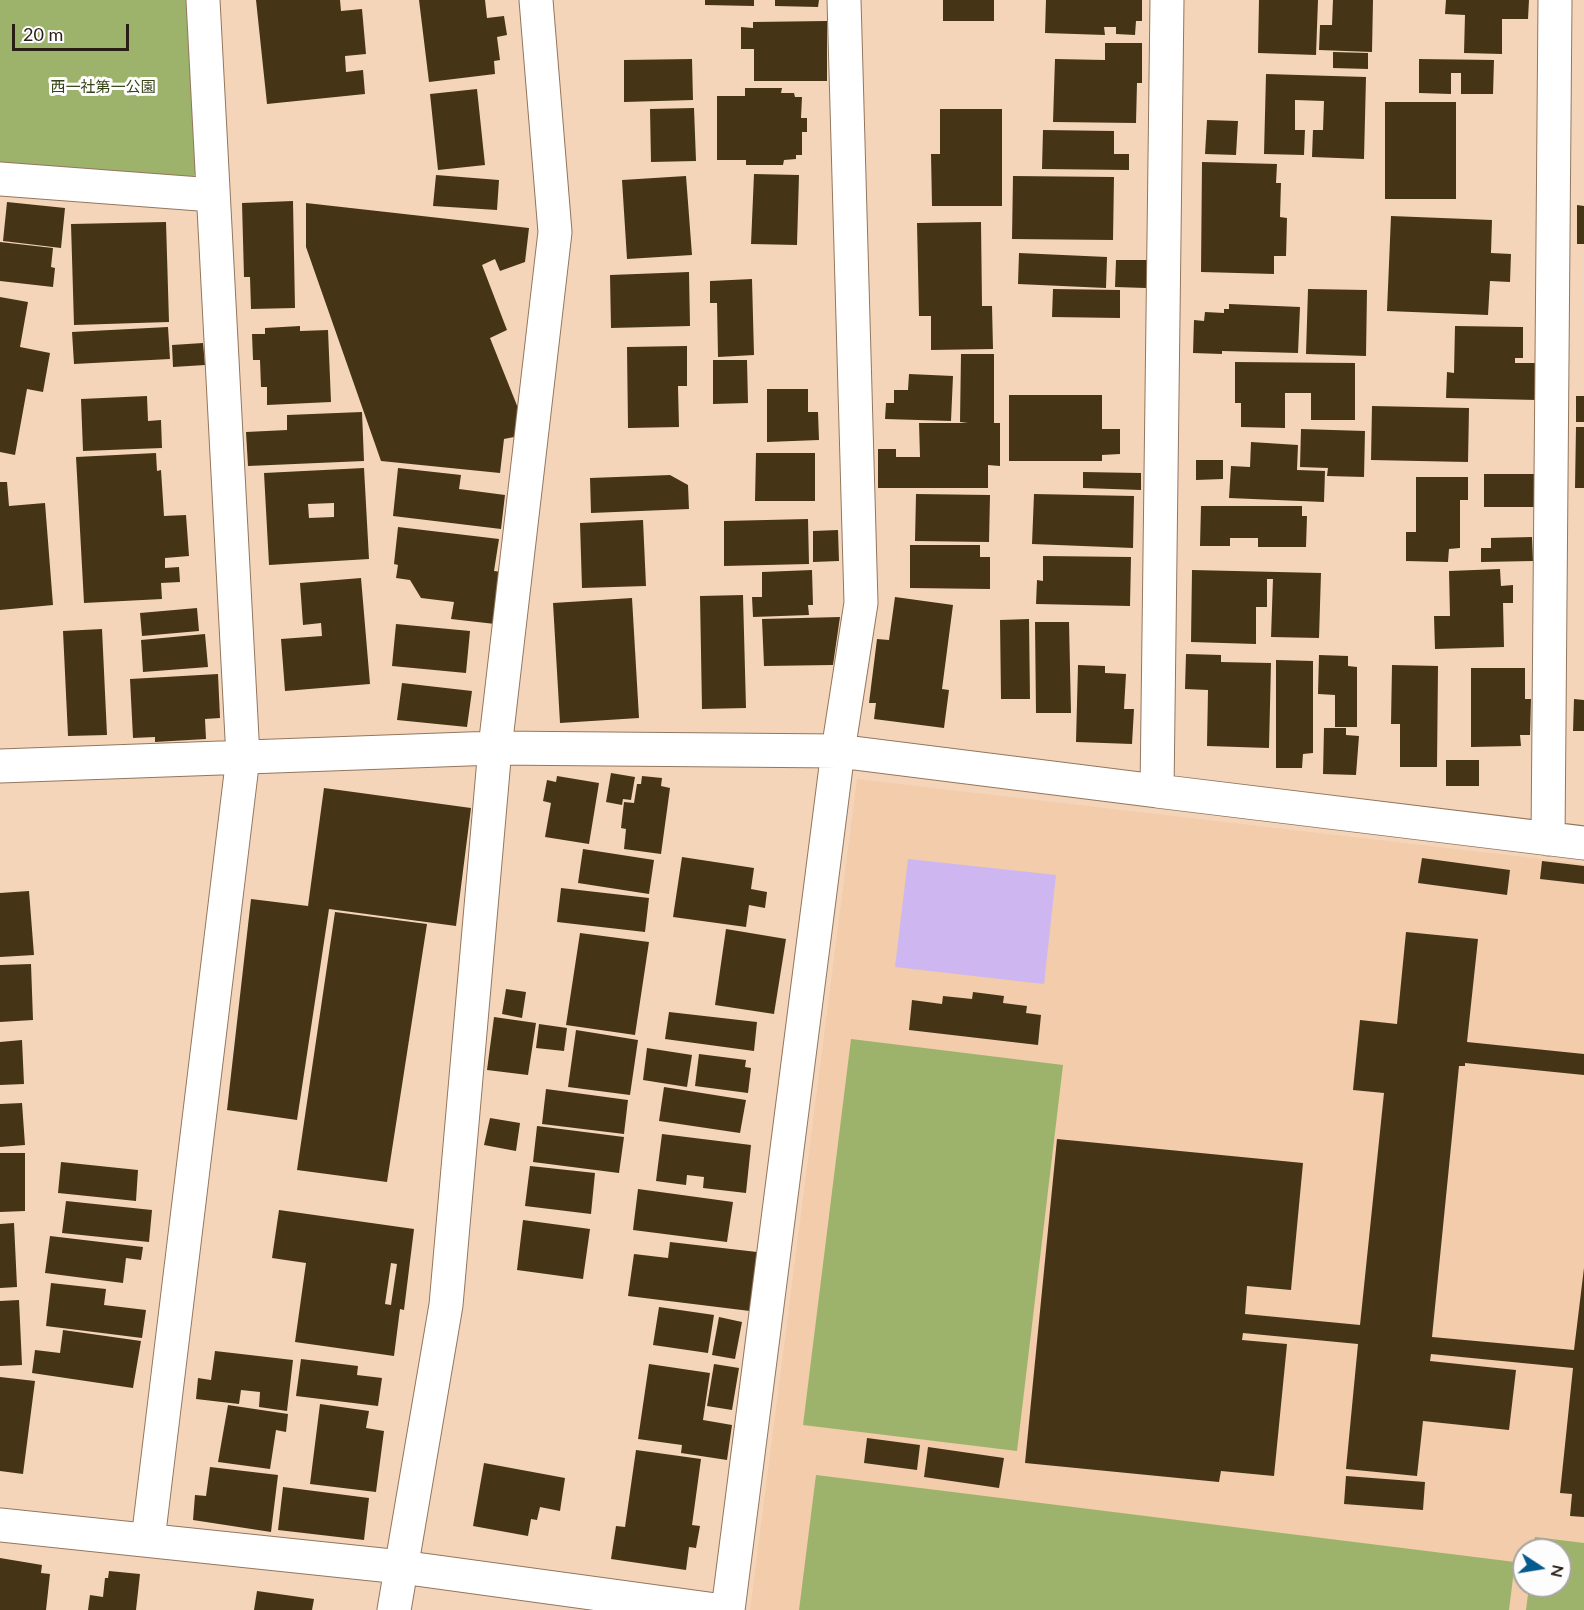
<!DOCTYPE html>
<meta charset="utf-8">
<style>
body{margin:0}
#map{position:relative;width:1584px;height:1610px;overflow:hidden;background:#f5d5ba;font-family:Lato,sans-serif}
canvas{display:block}
.north{position:absolute;left:1512px;top:1538px;width:60px;height:60px;box-sizing:border-box;background:#fdfdfd;border:2px solid #a8a4a0;border-radius:50%;rotate:102deg;font-size:16px;font-weight:700;line-height:24px;text-align:center;color:#291e14}
.north::after{content:'';display:block;margin:auto;width:21px;height:27px;background:#045b8c;clip-path:polygon(50% 0,100% 100%,50% 72%,0 100%)}
.scale{position:absolute;left:12px;top:24px;width:117px;height:27px;box-sizing:border-box;border:3px solid #291e14;border-top:0;padding-left:8px;font-size:18px;line-height:21px;white-space:nowrap;color:#291e14;-webkit-text-stroke:4px #fdfdfd;paint-order:stroke}
</style>
<div id="map">
<canvas width="1584" height="1610"></canvas>
<div class="north">N</div>
<div class="scale">20 m</div>
</div>
<script>
const g = document.querySelector('canvas').getContext('2d');
g.lineJoin = 'round';
function paint(path, color) { g.fillStyle = color; g.fill(path, 'evenodd'); }
function stroke(path, color, width, dash) { g.strokeStyle = color; g.lineWidth = width; g.lineCap = dash ? 'butt' : 'round'; g.setLineDash(dash || []); g.stroke(path); }
function write(font, color, halo, rows, align = 'center') {
  g.font = font + ' Lato,"Noto Sans JP",sans-serif'; g.lineWidth = 6; g.setLineDash([]); g.textBaseline = 'middle'; g.strokeStyle = halo; g.fillStyle = color; for (const [text, x, y, turn = 0] of rows) {
    g.save(); g.translate(x, y); g.rotate((+turn || 0) * Math.PI / 180); g.textAlign = isNaN(turn) ? turn : align; if (halo) g.strokeText(text, 0, 0); g.fillText(text, 0, 0); g.restore();
  }
}
paint(new Path2D(`
 M857 779 1584 864V1610H750ZM1524 1550H1560V1586H1524Z`), '#f2ccab');
paint(new Path2D(`
 M0 0H189L200 172 187 180 0 165Z
 M851 1039 1063 1065 1017 1451 803 1425Z
 M816 1475 1515 1562 1509 1610H799Z
 M1535 1537 1584 1543V1610H1526L1529 1586H1560V1550H1533Z`), '#9db36c');
paint(new Path2D(`
 M908 859 1056 875 1044 984 895 967Z`), '#ceb6f1');
paint(new Path2D(`
 M256 0H340L341 11 362 9 366 54 345 56 346 72 363 70 365 94 267 104Z
 M419 0H485L487 18 504 16 507 35 497 37 500 60 494 61 495 74 429 82Z
 M705 0H754V6L705 5Z
 M775 0H819L818 7 775 6Z
 M943 0H994V21H943Z
 M1046 0H1142V21H1136L1135 35 1116 34V27H1104L1105 35 1045 33Z
 M1259 0H1318L1316 55 1258 53Z
 M1333 0H1373L1372 52 1319 50 1320 25H1332Z
 M1446 0H1529L1528 19H1502V54L1464 53 1465 15 1445 14Z
 M827 21V81H754V49H741V27L753 28V22Z
 M1105 43H1142V83H1137L1136 123 1053 122 1055 59 1105 60Z
 M1333 52 1368 53V69L1333 68Z
 M692 59 693 100 624 102V60Z
 M1419 59 1494 60 1493 94H1461V73H1451V94L1419 93Z
 M1266 74 1366 77 1364 159 1312 157 1313 130H1323L1324 101 1295 100V130H1305L1304 155 1264 154Z
 M745 88H782L781 93H794L795 97H802L801 118H807V132H802V155H796V159L784 160 783 165H746V160H717V96H745Z
 M477 89 485 165 438 170 430 94Z
 M1385 102H1456V199H1385Z
 M694 108 696 161 651 162 650 109Z
 M940 109H1002V206H932L931 154H940Z
 M1207 120 1238 121 1236 155 1205 154Z
 M1043 130 1114 131V154H1129V170L1042 169Z
 M1202 162 1277 164 1276 183H1281L1280 217 1287 218 1286 256H1274V274L1201 272Z
 M754 174 799 175 797 245 751 244Z
 M436 175 499 180 497 210 433 206Z
 M686 176 692 255 627 259 622 180Z
 M1013 176 1114 177 1113 240 1012 239Z
 M293 201 295 308 251 309 250 277H244L242 203Z
 M7 202 65 208 61 248 3 241Z
 M306 203 529 228 525 262 500 271 495 259 482 265 507 330 490 338 520 413 514 437 504 439 500 473 381 461 306 247Z
 M1577 205 1584 206V244H1577Z
 M1391 216 1492 220 1491 253 1511 254 1510 282 1490 281 1488 315 1387 311Z
 M166 222 169 322 74 325 71 224Z
 M981 222 982 306H992L993 349 931 350V316H919L917 223Z
 M0 242 53 248 51 267 55 268 53 287 0 281Z
 M1019 253 1107 257 1106 288 1018 284Z
 M1116 260H1148L1146 288 1115 287Z
 M689 272 690 326 611 328 610 275Z
 M752 279 754 355 718 357 717 303H710V281Z
 M1053 289 1120 290V318L1052 317Z
 M1308 289 1367 290 1366 356 1306 354Z
 M0 297 28 302 20 347 50 353 43 392 27 389 15 455 0 452Z
 M1229 304 1300 307 1298 353 1222 351V354L1193 353 1194 320 1204 321 1205 312 1224 313V309H1229Z
 M300 326V331L328 330 331 402 267 405V387H261L260 360H253L252 334H265V328Z
 M1455 326 1523 327V358H1515V363H1538L1537 400 1446 398 1447 372 1454 373Z
 M168 327 170 359 74 364 72 332Z
 M203 343 205 365 173 367 172 345Z
 M687 346V386H678L679 427 628 428 627 347Z
 M961 354H994V423H1000V466L988 465V488H878V449H896V457H920L919 423H968L960 422Z
 M713 360H747L748 403 713 404Z
 M1235 362 1355 363V420H1311V393H1285V428L1241 427V403H1235Z
 M909 374 953 376 951 421 885 419 886 403H894V390H908Z
 M767 389H808V412H818L819 440 767 442Z
 M1009 395H1102V429H1120V454L1102 455V461H1009Z
 M147 396 148 421 161 420 162 448 83 451 81 399Z
 M1576 396H1584V422H1576Z
 M1372 406 1469 408 1468 462 1371 460Z
 M362 412 364 461 248 466 246 432 287 430V415Z
 M1576 427H1584V488H1575Z
 M1301 429 1365 431 1364 477 1327 476 1328 468 1300 467Z
 M1251 442 1298 445 1297 470 1325 471 1324 502 1229 498 1231 466 1250 467Z
 M156 453 157 471 161 470 164 516 186 515 189 556 165 558V568L179 567 180 582 161 583 162 599 84 603 76 457Z
 M756 453H815V501H755Z
 M1196 460H1223V479L1196 480Z
 M364 468 369 559 269 565 264 473ZM334 503V517L309 518 308 504Z
 M398 468 461 475 459 489 505 495 501 529 393 516Z
 M1083 472 1141 473V490L1083 488Z
 M1484 474H1538L1539 507H1484Z
 M670 475 688 485 689 509 591 513 590 478Z
 M1416 477H1468V500H1460V548L1449 549 1448 562 1406 561V532H1416Z
 M0 482H7L9 506 45 503 53 605 0 610Z
 M916 494 990 495 989 542 915 541Z
 M1034 494 1134 496 1133 548 1032 544Z
 M1201 506H1302V516H1307L1306 547H1258V538H1230V546H1200Z
 M808 519 809 564 724 566V521Z
 M643 520 646 586 582 588 580 523Z
 M398 527 499 539 494 571 502 572 495 624 451 619 454 602 421 598 410 580 396 578 398 565 394 564Z
 M838 530 839 561 813 562V531Z
 M1532 537 1533 561 1481 562V548H1491V538Z
 M910 545H980V557H990V589L910 588Z
 M1043 556 1131 557 1130 606 1036 604 1037 580 1043 581Z
 M1500 569 1501 586 1513 585V603H1503L1504 647 1435 649 1434 616H1450L1449 571Z
 M812 570 813 605H808L809 615 753 617 752 597H762V572Z
 M1192 570 1321 573 1319 638 1271 637 1273 579H1267V607H1256V644L1191 642Z
 M361 578 370 684 285 691 281 639 322 636 321 623 303 625 300 583Z
 M743 595 746 708 702 709 700 596Z
 M895 597 953 605 942 689 949 690 944 728 874 719 876 703H869L877 639 889 640Z
 M632 598 639 718 560 723 553 603Z
 M197 608 199 631 142 636 140 613Z
 M840 617 833 665 764 666 762 619Z
 M1029 619 1030 699H1001L1000 620Z
 M1035 622H1069L1071 713H1036Z
 M396 624 470 631 466 673 392 666Z
 M102 629 107 735 68 736 63 631Z
 M205 634 208 667 143 672 141 640Z
 M1186 654 1221 655V662L1271 663 1269 748 1207 746 1208 690 1185 689Z
 M1319 655 1348 656V666L1357 667V727H1335V695L1318 694Z
 M1276 660 1313 661V753L1303 754 1302 768H1276Z
 M1078 665 1105 666V673L1126 674 1124 709H1134L1132 744 1076 742Z
 M1392 665 1438 666 1437 767H1400V724H1391Z
 M1471 668H1525V699H1531L1530 735H1520L1521 746 1471 747Z
 M218 674 220 718 205 719 206 739 155 742V737L133 738 130 679Z
 M402 683 472 691 467 727 397 720Z
 M1574 699 1584 700V731H1573Z
 M1324 728H1346V735L1359 736 1356 775 1323 774Z
 M1446 760H1479V786H1446Z
 M611 773 635 777 631 800 623 799 622 805 606 802Z
 M557 776 599 783 589 844 545 837 551 803 543 801 547 780 556 782Z
 M642 776 662 778 661 786 670 788 661 854 624 849 626 829 621 828 624 802 634 803 637 784H641Z
 M324 788 471 808 456 926 329 909 297 1120 227 1110 251 899 308 906Z
 M583 849 654 860 649 894 578 883Z
 M682 857 754 868 751 889 767 892 765 908 749 905 746 927 673 917Z
 M1422 858 1510 870 1507 895 1418 883Z
 M1542 861 1584 866V884L1540 879Z
 M561 888 649 898 645 932 557 922Z
 M29 891 34 955 0 957V893Z
 M335 912 427 924 387 1182 297 1170Z
 M726 929 786 939 774 1014 715 1005Z
 M1406 932 1478 939 1467 1042 1584 1054V1075L1465 1063V1066H1459L1432 1337 1574 1350 1584 1268V1517L1570 1516 1572 1494 1560 1493 1573 1368 1431 1354 1430 1361 1516 1370 1509 1430 1423 1421 1417 1476 1346 1469 1358 1344 1243 1333 1242 1340 1287 1344 1274 1476 1221 1471 1219 1482 1025 1463 1057 1139 1303 1163 1291 1290 1247 1286 1245 1314 1360 1325 1384 1093 1353 1090 1360 1020 1397 1024Z
 M580 933 649 942 635 1035 566 1025Z
 M31 964 33 1020 0 1022V965Z
 M506 989 526 992 522 1018 502 1014Z
 M973 992 1004 996 1003 1003 1027 1006 1026 1013 1041 1015 1038 1045 909 1030 912 1000 942 1004 943 996 972 999Z
 M669 1012 757 1022 754 1051 665 1039Z
 M494 1017 536 1023 528 1075 487 1070Z
 M539 1024 567 1028 564 1051 536 1048Z
 M576 1030 638 1040 630 1095 568 1087Z
 M22 1040 24 1084 0 1085V1042Z
 M647 1048 692 1055 687 1087 643 1080Z
 M699 1054 746 1060 745 1067 751 1068 748 1093 695 1086Z
 M664 1087 746 1100 740 1133 659 1121Z
 M546 1089 628 1100 624 1134 542 1124Z
 M22 1103 25 1145 0 1147V1104Z
 M490 1118 520 1123 516 1151 484 1145Z
 M537 1126 624 1137 619 1173 533 1162Z
 M662 1134 751 1145 746 1193 703 1188 704 1177 687 1175 686 1185 656 1181Z
 M0 1153H25V1211L0 1212Z
 M61 1162 138 1170 136 1201 58 1193Z
 M530 1166 595 1173 591 1214 525 1206Z
 M638 1189 733 1202 727 1242 633 1230Z
 M66 1201 152 1210 149 1242 62 1233Z
 M279 1210 414 1229 404 1310 400 1309 394 1356 295 1342 306 1263 272 1258ZM391 1263 397 1264 391 1305 385 1304Z
 M523 1220 590 1229 583 1279 517 1270Z
 M14 1223 17 1287 0 1288V1224Z
 M50 1236 143 1247 141 1260 126 1258 123 1283 45 1273Z
 M670 1242 757 1252 750 1311 628 1296 634 1254 668 1258Z
 M51 1283 106 1289 104 1305 146 1310 142 1338 46 1326Z
 M19 1300 22 1365 0 1366V1301Z
 M659 1307 714 1315 708 1353 653 1345Z
 M719 1317 742 1322 735 1359 712 1355Z
 M63 1330 141 1341 133 1388 32 1373 35 1350 60 1353Z
 M215 1351 293 1360 287 1411 259 1407 260 1392 241 1390 239 1404 196 1399 198 1378 211 1380Z
 M301 1359 358 1366 357 1375 382 1378 378 1406 296 1396Z
 M649 1364 710 1373 703 1420 732 1425 727 1460 681 1453 682 1445 638 1439Z
 M714 1364 739 1368 732 1410 707 1406Z
 M0 1377 35 1381 23 1474 0 1471Z
 M320 1404 369 1411 366 1428 384 1431 376 1492 310 1484Z
 M228 1405 288 1414 286 1432 276 1430 270 1469 218 1462Z
 M867 1438 920 1445 917 1470 864 1463Z
 M928 1447 1004 1458 999 1488 924 1477Z
 M636 1450 701 1459 692 1525 700 1526 696 1548 689 1547 686 1570 611 1559 616 1526 625 1527Z
 M484 1463 565 1478 560 1511 540 1507 537 1520 531 1519 528 1536 473 1526Z
 M210 1467 278 1475 271 1532 193 1520 195 1495 206 1496Z
 M1346 1476 1425 1482 1423 1510 1344 1504Z
 M283 1487 369 1498 364 1540 278 1530Z
 M0 1558 42 1565 41 1573 50 1574 46 1610H0Z
 M109 1571 140 1574 136 1610H88L90 1595 103 1597 105 1578H108Z
 M257 1591 314 1599 312 1610H254Z`), '#453516');
const minor = new Path2D(`
 M0 179 213 195
 M0 766 495 748 838 751 1157 791 1167 0
 M1157 791 1584 843
 M1548 839 1555 0
 M0 1525 401 1567 716 1610
 M148 1540 243 757 203 0
 M394 1610 446 1305 495 748 555 232 536 0
 M728 1610 838 751 861 603 844 0`);
stroke(minor, '#93765d', 35);
stroke(minor, '#fff', 33);
write('15px', '#354214', '#fdfdfd', [
 ["西一社第一公園",103,87]
]);
</script>
